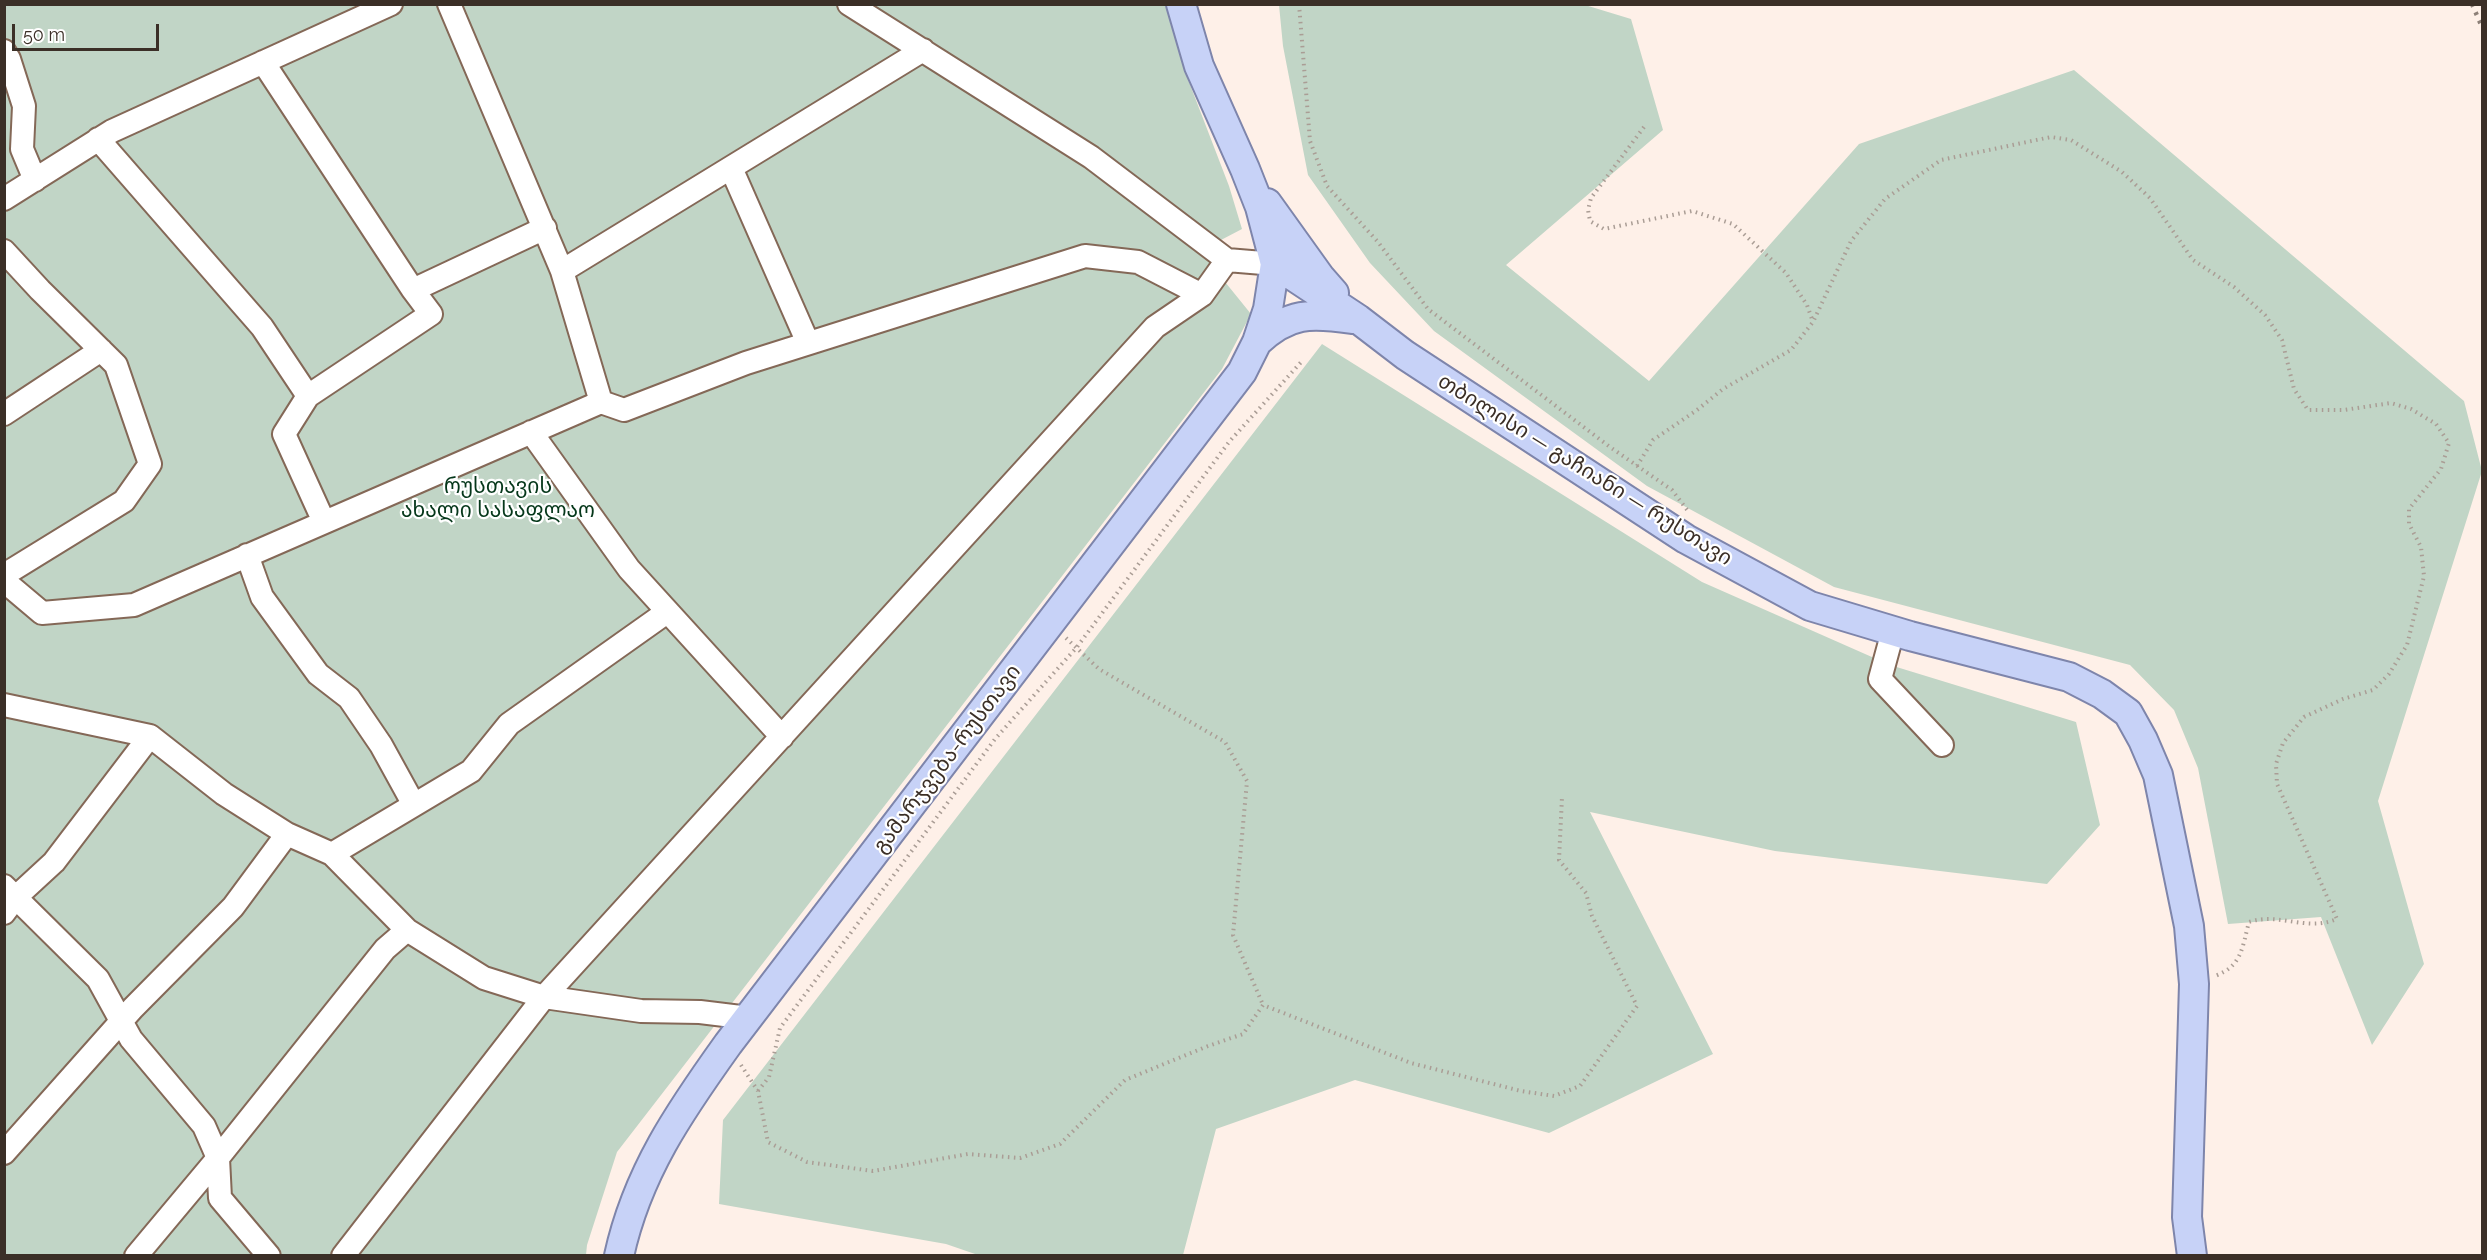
<!DOCTYPE html>
<meta charset="utf-8">
<style>
body{margin:0}
#map{position:relative;width:2487px;height:1260px;overflow:hidden;background:#fef0e8;font-family:Raleway,sans-serif}
canvas{display:block}
.frame{position:absolute;inset:0;border:6px solid #3b2f27;pointer-events:none}
.scale{position:absolute;left:12px;top:24px;width:147px;height:27px;box-sizing:border-box;border:3px solid #3b2f27;border-top:0;padding-left:8px;font-size:18px;line-height:21px;white-space:nowrap;color:#3b2f27;-webkit-text-stroke:4px #fff;paint-order:stroke}
</style>
<div id="map">
<canvas width="2487" height="1260"></canvas>
<div class="frame"></div>
<div class="scale">50 m</div>
</div>
<script>
const g = document.querySelector('canvas').getContext('2d');
g.lineJoin = 'round';
function paint(path, color) { g.fillStyle = color; g.fill(path, 'evenodd'); }
function stroke(path, color, width, dash) { g.strokeStyle = color; g.lineWidth = width; g.lineCap = dash ? 'butt' : 'round'; g.setLineDash(dash || []); g.stroke(path); }
function write(font, color, halo, rows, align = 'center') {
  g.font = font + ' Raleway,"Noto Sans Georgian",sans-serif'; g.lineWidth = 4.5; g.setLineDash([]); g.textBaseline = 'middle'; g.strokeStyle = halo; g.fillStyle = color; for (const [text, x, y, turn = 0] of rows) {
    g.save(); g.translate(x, y); g.rotate((+turn || 0) * Math.PI / 180); g.textAlign = isNaN(turn) ? turn : align; if (halo) g.strokeText(text, 0, 0); g.fillText(text, 0, 0); g.restore();
  }
}
paint(new Path2D(`
 M5 5H1167L1184 69 1229 186 1242 229 1200 251 1251 314 1222 369 617 1152 587 1245 586 1255 5 1256Z
 M1585 5 1631 19 1663 130 1506 265 1649 381 1859 144 2074 70 2464 401 2482 471 2378 801 2424 964 2372 1045 2321 917 2228 924 2198 768 2174 710 2130 665 1834 587 1647 486 1434 331 1370 263 1308 175 1283 46 1279 5Z
 M1322 344 1702 582 1890 665 2076 722 2100 825 2047 884 1775 851 1590 812 1713 1054 1549 1133 1355 1080 1216 1129 1183 1255H978L946 1244 719 1204 723 1120Z`), '#c1d5c6');
const minor = new Path2D(`
 M449 4 562 271 601 402
 M849 4 1091 157 1227 260 1275 264
 M4 51 9 59 24 106 22 149 35 180
 M263 62 413 290
 M98 139 262 327 308 396
 M731 168 808 343
 M4 199 112 131 391 4
 M4 251 40 290 116 365 150 464 124 501 4 575
 M562 271 923 50
 M4 414 101 350
 M531 432 629 569 782 737
 M324 522 284 434 308 396 431 314 413 290 545 228
 M247 555 262 597 318 674 349 698 381 745 414 805
 M4 581 42 613 134 605 601 402 624 410 746 363 1085 256 1138 262 1202 295
 M1893 631 1880 679 1942 745
 M4 705 150 736 224 794 287 834 332 854 407 930 484 978 544 997 641 1011 700 1012 749 1018
 M332 854 471 771 509 724 667 612
 M4 886 98 979 131 1039 204 1126 218 1158 220 1198 269 1256
 M4 913 16 897 54 862 150 736
 M4 1153 133 1008 233 907 287 834
 M136 1256 218 1158 385 949 407 930
 M343 1256 544 997 1155 327 1202 295 1227 260`);
const major = new Path2D(`
 M1267 203 1320 277 1334 293
 M1275 264 1358 319 1405 355 1686 539 1810 606 1910 636 2069 677 2102 694 2128 713 2143 740 2158 775 2189 926 2194 984 2187 1217 2192 1256
 M1257 342C1289 312 1311 313 1352 319
 M619 1256C637 1173 680 1111 728 1044L1242 372 1257 342 1268 309 1275 264 1260 207 1245 169 1199 66 1181 4`);
stroke(minor, '#846857', 26);
stroke(major, '#7e85ab', 32);
stroke(new Path2D(`
 M1299 4 1310 141 1327 186 1378 242 1428 309 1610 447 1672 490 1688 511
 M1644 127 1591 198 1588 210 1590 221 1604 229 1692 211 1733 224 1786 273 1807 305 1813 322
 M1637 466 1653 440 1697 410 1723 389 1791 350 1813 322 1851 241 1885 199 1941 160 2051 137 2071 140 2122 172 2150 198 2193 260 2234 287 2265 315 2282 340 2294 389 2308 410H2344L2391 403 2411 409 2436 424 2449 443 2441 469 2409 509V524L2421 547 2424 576 2407 645 2389 674 2373 690 2343 699 2304 717 2283 743 2276 764 2277 784 2337 919C2306 932 2279 912 2249 922 2242 948 2242 966 2215 976
 M1066 638 1099 669 1225 742 1247 781 1233 935 1263 1005
 M741 1065 758 1091 768 1142 807 1162 873 1171 968 1154 1020 1158 1060 1144 1125 1080 1208 1046 1243 1034 1263 1005 1411 1063 1521 1091 1554 1096 1580 1086 1637 1006 1592 916 1586 893 1559 860 1562 797
 M758 1091 769 1077 780 1028 995 739 1077 647 1229 442 1303 360`), '#aa9d95', 4, [1.5, 4.5]);
stroke(minor, '#fff', 22);
stroke(major, '#c7d2f7', 28);
stroke(new Path2D(`
 M2472 4 2482 27`), '#8d8078', 4.5, [3, 6]);
write('21px', '#3b2f27', '#fff', [
 ["თბილისი — გაჩიანი — რუსთავი",1585,470,32],
 ["გამარჯვება-რუსთავი",947,759,-53]
]);
write('21px', '#05371a', '#fff', [
 ["რუსთავის",498,487],
 ["ახალი სასაფლაო",498,511]
]);
</script>
